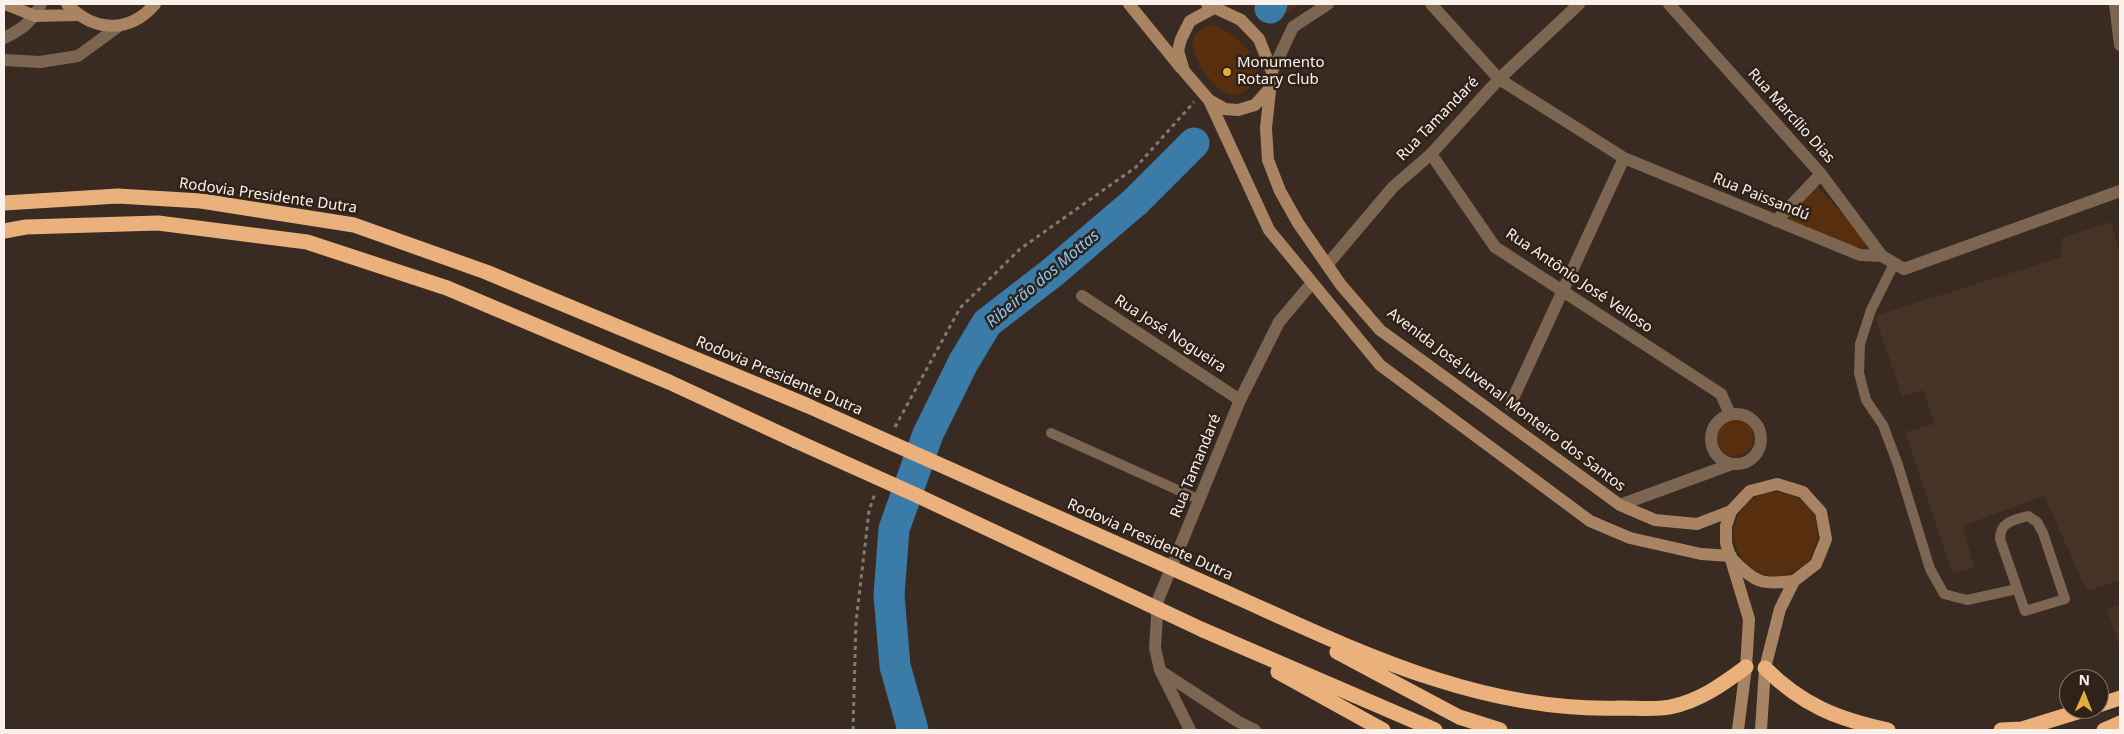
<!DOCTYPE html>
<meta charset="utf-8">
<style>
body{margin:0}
#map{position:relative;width:2124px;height:734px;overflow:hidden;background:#392b22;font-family:"Noto Sans",sans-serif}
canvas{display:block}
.frame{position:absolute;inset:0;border:5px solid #fbf1eb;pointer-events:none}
.north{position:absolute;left:2059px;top:669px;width:50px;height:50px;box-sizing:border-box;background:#2f2218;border:1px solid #81756c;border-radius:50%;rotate:1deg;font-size:14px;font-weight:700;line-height:20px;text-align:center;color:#fbf1eb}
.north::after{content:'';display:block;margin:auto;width:18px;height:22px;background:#e4ad35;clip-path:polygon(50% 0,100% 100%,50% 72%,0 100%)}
</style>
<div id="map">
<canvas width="2124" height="734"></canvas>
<div class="frame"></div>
<div class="north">N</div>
</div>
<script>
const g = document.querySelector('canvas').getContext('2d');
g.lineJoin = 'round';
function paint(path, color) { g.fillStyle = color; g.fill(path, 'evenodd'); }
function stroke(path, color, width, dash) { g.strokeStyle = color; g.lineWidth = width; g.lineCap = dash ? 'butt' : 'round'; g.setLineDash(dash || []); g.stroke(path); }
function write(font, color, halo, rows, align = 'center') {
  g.font = font + ' "Noto Sans",sans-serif'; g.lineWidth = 5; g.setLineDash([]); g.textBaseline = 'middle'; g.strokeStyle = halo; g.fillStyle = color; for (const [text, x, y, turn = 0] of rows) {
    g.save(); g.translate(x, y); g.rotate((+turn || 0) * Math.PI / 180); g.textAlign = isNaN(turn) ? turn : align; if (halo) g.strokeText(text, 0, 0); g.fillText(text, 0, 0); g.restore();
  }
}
paint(new Path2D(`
 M2111 222 2120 253V580L2087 591 2044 496 1962 526 1975 568 1952 573 1905 432 1934 424 1923 390 1902 396 1875 316 2061 257 2062 238Z
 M2120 604V648L2107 610Z`), '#473326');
paint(new Path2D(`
 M1271 4H1301L1284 14Z
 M1210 25C1244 32 1282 80 1234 96 1230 94 1224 92 1220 89 1209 81 1189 53 1193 40 1196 31 1203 28 1210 25Z
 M1815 184 1871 246 1850 248 1783 217Z
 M1716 437a19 19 0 1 1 38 0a19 19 0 1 1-38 0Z
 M1734 534a42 42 0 1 1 84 0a42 42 0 1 1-84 0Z`), '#572f0e');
stroke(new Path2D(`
 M1270 8 1272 4
 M913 730 895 666 889 595 894 529 928 434 963 363 987 323 1053 272 1135 202 1194 143`), '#3b7ba7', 31);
stroke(new Path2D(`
 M895 427 960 308 1020 249 1136 167 1194 102
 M853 730 856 622 869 511 875 493`), '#867972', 3, [4, 4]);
stroke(new Path2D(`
 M1894 264 1871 310 1860 344 1859 373 1866 400 1883 425 1898 465 1930 569 1944 594 1967 600 2017 589
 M1051 433 1200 500
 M2028 516 2037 522 2043 533 2065 599 2025 611 2000 539C2000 522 2013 520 2028 516Z`), '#7d6651', 10);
stroke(new Path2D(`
 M1431 4 1499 79 1624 158 1860 255 1882 256 1904 269 2120 191
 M1669 4 1821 174 1882 256
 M2115 4 2120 45
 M1272 72 1293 27 1328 4
 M1431 154 1495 247 1721 394 1730 414
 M1776 221 1821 174
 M1082 296 1240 400
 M1510 405 1624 158
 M1711 439a25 25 0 1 1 50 0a25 25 0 1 1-50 0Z
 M1620 505 1732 464`), '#7d6651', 12);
stroke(new Path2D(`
 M4 38C21 30 33 21 41 4
 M4 60 40 62 78 56 119 26
 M1327 265 1393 187 1431 154 1499 79 1579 4
 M1162 672 1237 721 1255 730
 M1190 730 1160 670 1155 648 1158 600 1240 400 1279 322 1312 283`), '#7d6651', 12);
stroke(new Path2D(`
 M5 4 35 16 77 15
 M67 4C94 32 129 34 155 4
 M1129 4 1181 68
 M1207 4 1241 20 1259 39 1272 72 1266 128 1268 160 1280 191 1298 223 1341 285 1380 330 1620 505 1655 520 1697 524 1731 511
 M1214 8 1190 21 1181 39 1178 51 1184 71 1209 100 1225 109 1238 110 1255 105 1271 87
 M1209 100 1269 230 1380 365 1590 521 1630 538 1701 554 1731 556
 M1733 560C1755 583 1763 585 1794 581
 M1738 730 1746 667 1749 619 1726 543V526L1731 511 1750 491 1777 484 1803 492 1821 512 1826 539 1816 564 1794 581 1780 609 1765 668 1761 730`), '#a98463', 12);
stroke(new Path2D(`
 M4 203 118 196 201 201 354 225 486 272 806 405
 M4 231 26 227 158 223 307 242 447 288 669 382 796 441
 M1223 591C1351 648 1477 713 1621 708 1637 708 1655 710 1670 707 1700 701 1723 684 1746 667
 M1203 630 1435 730
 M1337 652 1459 717 1500 730
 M1765 668C1802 705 1837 719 1888 730
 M1278 672 1383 730
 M2099 705 2120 698
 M2001 730 2022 729 2087 709
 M2104 730 2120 723`), '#eab17c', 15);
stroke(new Path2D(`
 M806 405 1223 591
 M796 441 916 495 1203 630`), '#eab17c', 15);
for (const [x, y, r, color] of [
 [1227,72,5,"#e4ad35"]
]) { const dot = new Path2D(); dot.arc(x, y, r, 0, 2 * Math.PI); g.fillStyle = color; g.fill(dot); stroke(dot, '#2f2218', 2); }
write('15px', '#fbf1eb', '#2f2218', [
 ["Monumento",1237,63],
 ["Rotary Club",1237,80]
], 'left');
write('15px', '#fbf1eb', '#2f2218', [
 ["Rua Marcílio Dias",1791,116,48],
 ["Rua Tamandaré",1438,119,-46],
 ["Rodovia Presidente Dutra",268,196,8],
 ["Rua Paissandú",1761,197,22],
 ["Rua Antônio José Velloso",1579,281,34],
 ["Rua José Nogueira",1170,334,33],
 ["Rodovia Presidente Dutra",779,376,23],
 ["Avenida José Juvenal Monteiro dos Santos",1506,400,37],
 ["Rua Tamandaré",1196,466,-68],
 ["Rodovia Presidente Dutra",1150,540,24]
]);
write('italic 16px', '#83c8fb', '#2f2218', [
 ["Ribeirão dos Mottas",1043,279,-40]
]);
</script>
